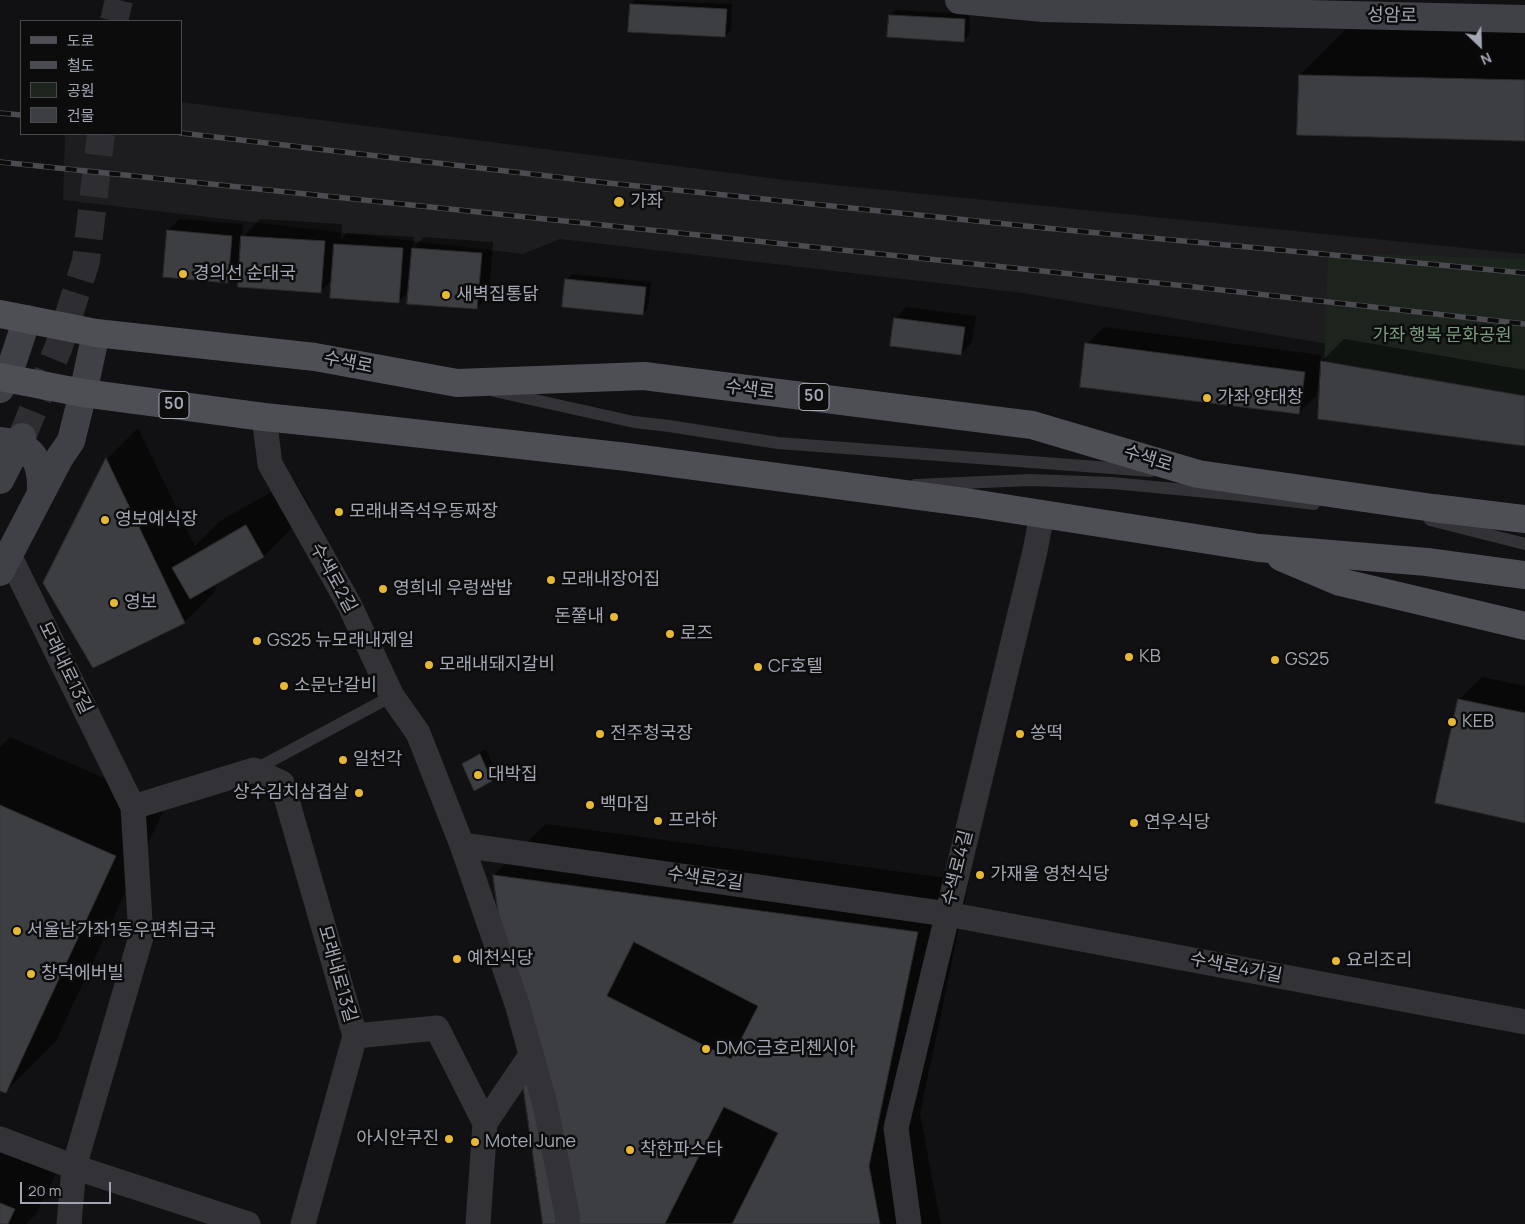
<!DOCTYPE html>
<meta charset="utf-8">
<style>
body{margin:0}
#map{position:relative;width:1525px;height:1224px;overflow:hidden;background:#111012;font-family:Manrope,"Noto Sans KR",sans-serif}
canvas{display:block}
.legend{position:absolute;left:20px;top:20px;width:162px;height:115px;box-sizing:border-box;background:#0c0c0d;border:1px solid #484a4f;margin:0;padding:6px 9px;list-style:none;font-size:15px;color:#a2a6b2}
.legend li{display:flex;align-items:center;gap:10px;height:25px}
.legend b{width:25px;border:1px solid #484a4f}
.north{position:absolute;left:1455px;top:20px;width:50px;height:50px;-webkit-text-stroke:4px #0c0c0d;paint-order:stroke;rotate:156deg;font-size:14px;font-weight:700;line-height:20px;text-align:center;color:#a2a6b2}
.north::after{content:'';display:block;margin:auto;width:18px;height:22px;background:#a2a6b2;clip-path:polygon(50% 0,100% 100%,50% 72%,0 100%)}
.scale{position:absolute;left:20px;top:1182px;width:91px;height:22px;box-sizing:border-box;border:2px solid #a2a6b2;border-top:0;padding-left:6px;font-size:15px;line-height:18px;white-space:nowrap;color:#a2a6b2;-webkit-text-stroke:4px #0c0c0d;paint-order:stroke}
</style>
<div id="map">
<canvas width="1525" height="1224"></canvas>
<ul class="legend">
<li><b style="height:6px;background:#4e4f55"></b>도로</li>
<li><b style="height:6px;background:#4b4c51"></b>철도</li>
<li><b style="height:14px;background:#1d241e"></b>공원</li>
<li><b style="height:14px;background:#3d3e42"></b>건물</li>
</ul>
<div class="north">N</div>
<div class="scale">20 m</div>
</div>
<script>
const g = document.querySelector('canvas').getContext('2d');
g.lineJoin = 'round';
function paint(path, color) { g.fillStyle = color; g.fill(path, 'evenodd'); }
function stroke(path, color, width, dash) { g.strokeStyle = color; g.lineWidth = width; g.lineCap = dash ? 'butt' : 'round'; g.setLineDash(dash || []); g.stroke(path); }
function write(font, color, halo, rows, align = 'center') {
  g.font = font + ' Manrope,"Noto Sans KR",sans-serif'; g.lineWidth = 5; g.setLineDash([]); g.textBaseline = 'middle'; g.strokeStyle = halo; g.fillStyle = color; for (const [text, x, y, turn = 0] of rows) {
    g.save(); g.translate(x, y); g.rotate((+turn || 0) * Math.PI / 180); g.textAlign = isNaN(turn) ? turn : align; if (halo) g.strokeText(text, 0, 0); g.fillText(text, 0, 0); g.restore();
  }
}
paint(new Path2D(`
 M181 102 785 180 1525 254V331L1491 371 1023 293 560 239 523 254 63 200 65 134H181Z`), '#1d1d1f');
paint(new Path2D(`
 M1328 253 1525 259V430L1323 397Z`), '#1d241e');
paint(new Path2D(`
 M635 0 732 4 731 30 725 36 631 4Z
 M896 10 970 14 969 35 963 40 890 15Z
 M1351 24 1525 29V140L1300 75Z
 M180 219 243 224 242 238 260 219 342 224 341 239 347 233 414 237 413 248 424 237 493 242 489 296 477 308 409 291 399 301 333 279 321 291 240 268 227 282 168 230Z
 M572 274 651 282 648 308 643 314 567 279Z
 M906 307 976 316 972 342 961 354 895 319Z
 M1104 327 1321 355 1320 363 1344 339 1525 370V444L1322 368H1320L1316 396 1298 413 1087 344Z
 M138 428 195 546 220 521 294 479 311 509 264 556 214 584 216 590 185 622 94 667 44 582 107 459Z
 M1482 677 1525 686V822L1459 699Z
 M10 737 166 805 56 1041 5 1092 0 1090V747Z
 M486 749 497 774 491 780 475 789 463 764 469 758Z
 M546 824 969 881 920 1114 941 1224H544L494 875Z
 M0 1137 62 1161 36 1214 26 1224H0Z`), '#0007');
const building = new Path2D(`
 M630 4 727 9 725 37 628 32Z
 M889 15 965 19 964 42 887 37Z
 M1299 75 1525 80V141L1297 135Z
 M167 230 232 236 228 283 163 277Z
 M241 236 325 241 321 293 238 287Z
 M334 244 403 248 399 303 330 298Z
 M412 248 482 253 477 309 407 304Z
 M565 279 646 287 643 315 562 307Z
 M894 318 965 327 961 355 890 346Z
 M1085 343 1305 372 1299 414 1080 387Z
 M1321 361 1525 396V446L1318 419Z
 M106 458 185 623 93 668 43 583Z
 M246 525 264 557 190 599 172 568Z
 M1458 699 1525 713V823L1435 803Z
 M480 754 492 781 474 791 462 764Z
 M0 805 116 856 6 1093 0 1091Z
 M493 875 918 932 869 1166 880 1224H543Z
 M634 942 758 1006 731 1059 607 996Z
 M724 1107 778 1133 732 1224H665Z
 M0 1203 15 1209 8 1224H0Z`);
paint(building, '#3d3e42');
stroke(building, '#2b2b2e', 1);
stroke(new Path2D(`
 M114 21 119 0
 M22 437 59 346 86 261 101 134`), '#2e2e32', 28, [28, 14]);
stroke(new Path2D(`
 M494 391 634 422 669 426 778 443 1151 471
 M915 485 1030 480 1112 483 1239 495 1314 504
 M1430 520 1525 544
 M254 770 392 696`), '#323237', 12);
stroke(new Path2D(`
 M264 417 270 464 349 604 392 696 418 733 462 845 517 1004 545 1104 567 1214 568 1224
 M9 555 133 807
 M462 845 947 914 1525 1022
 M355 1036 437 1028 485 1123
 M0 1139 74 1167 248 1224
 M69 1224 74 1167 141 937 133 807 254 770 282 783 355 1036 303 1224
 M478 1224 485 1123 531 1055
 M909 1224 896 1128 1035 551 1042 514`), '#323237', 25);
stroke(new Path2D(`
 M959 0 1043 8 1525 19
 M0 389 7 379 27 319
 M0 441C34 444 42 462 41 493
 M0 480 22 437
 M0 572 60 457 71 441 83 393 96 333`), '#404146', 28);
stroke(new Path2D(`
 M0 314 96 333 315 357 457 383 644 376 1032 425 1198 474 1433 508 1525 519
 M0 377 83 393 264 417 351 426 627 457 972 503 1259 548 1427 562 1525 575
 M1281 557 1340 582 1525 626`), '#4e4f55', 28);
const rail = new Path2D(`
 M0 113 21 115
 M181 133 608 183 1045 228 1525 273
 M0 162 1186 286 1525 324`);
stroke(rail, '#4b4c51', 5.5);
stroke(rail, '#0c0c0d', 4, [11]);
for (const [x, y, r, color] of [
 [619,202,6,"#e7b834"],
 [183,274,5,"#e7b834"],
 [446,295,5,"#e7b834"],
 [1207,398,5,"#e7b834"],
 [339,512,5,"#e7b834"],
 [105,520,5,"#e7b834"],
 [551,580,5,"#e7b834"],
 [383,589,5,"#e7b834"],
 [114,603,5,"#e7b834"],
 [614,617,5,"#e7b834"],
 [670,634,5,"#e7b834"],
 [257,641,5,"#e7b834"],
 [1129,657,5,"#e7b834"],
 [1275,660,5,"#e7b834"],
 [429,665,5,"#e7b834"],
 [758,667,5,"#e7b834"],
 [284,686,5,"#e7b834"],
 [1452,722,5,"#e7b834"],
 [600,734,5,"#e7b834"],
 [1020,734,5,"#e7b834"],
 [343,760,5,"#e7b834"],
 [478,775,5,"#e7b834"],
 [359,793,5,"#e7b834"],
 [590,805,5,"#e7b834"],
 [658,821,5,"#e7b834"],
 [1134,823,5,"#e7b834"],
 [980,875,5,"#e7b834"],
 [17,931,5,"#e7b834"],
 [457,959,5,"#e7b834"],
 [1336,961,5,"#e7b834"],
 [31,974,5,"#e7b834"],
 [706,1049,5,"#e7b834"],
 [449,1139,5,"#e7b834"],
 [475,1142,5,"#e7b834"],
 [630,1150,5,"#e7b834"]
]) { const dot = new Path2D(); dot.arc(x, y, r, 0, 2 * Math.PI); g.fillStyle = color; g.fill(dot); stroke(dot, '#0c0c0d', 2); }
for (const [x, y, w] of [
 [814,397,30],
 [174,405,30]
]) { const box = new Path2D(); box.roundRect(x - w / 2, y - 13.5, w, 27, 4); g.fillStyle = '#0c0c0d'; g.fill(box); stroke(box, '#a2a6b2', 1); }
write('bold 16px', '#a2a6b2', null, [
 ["50",814,397],
 ["50",174,405]
]);
write('18px', '#a2a6b2', '#0c0c0d', [
 ["성암로",1392,16,1],
 ["수색로",348,363,11],
 ["수색로",750,390,7],
 ["수색로",1148,459,17],
 ["수색로2길",333,578,61],
 ["모래내로13길",65,668,64],
 ["수색로4길",958,868,-76],
 ["수색로2길",705,879,8],
 ["수색로4가길",1236,968,11],
 ["모래내로13길",337,974,74]
]);
write('18px', '#a2a6b2', '#0c0c0d', [
 ["가좌",630,202],
 ["경의선 순대국",193,274],
 ["새벽집통닭",456,295],
 ["가좌 양대창",1217,398],
 ["모래내즉석우동짜장",349,512],
 ["영보예식장",115,520],
 ["모래내장어집",561,580],
 ["영희네 우렁쌈밥",393,589],
 ["영보",124,603],
 ["돈쭐내",604,617,"right"],
 ["로즈",680,634],
 ["GS25 뉴모래내제일",267,641],
 ["KB",1139,657],
 ["GS25",1285,660],
 ["모래내돼지갈비",439,665],
 ["CF호텔",768,667],
 ["소문난갈비",294,686],
 ["KEB",1462,722],
 ["전주청국장",610,734],
 ["쏭떡",1030,734],
 ["일천각",353,760],
 ["대박집",488,775],
 ["상수김치삼겹살",349,793,"right"],
 ["백마집",600,805],
 ["프라하",668,821],
 ["연우식당",1144,823],
 ["가재울 영천식당",990,875],
 ["서울남가좌1동우편취급국",27,931],
 ["예천식당",467,959],
 ["요리조리",1346,961],
 ["창덕에버빌",41,974],
 ["DMC금호리첸시아",716,1049],
 ["아시안쿠진",439,1139,"right"],
 ["Motel June",485,1142],
 ["착한파스타",640,1150]
], 'left');
write('18px', '#7a9c7f', '#0c0c0d', [
 ["가좌 행복 문화공원",1442,336]
]);
</script>
